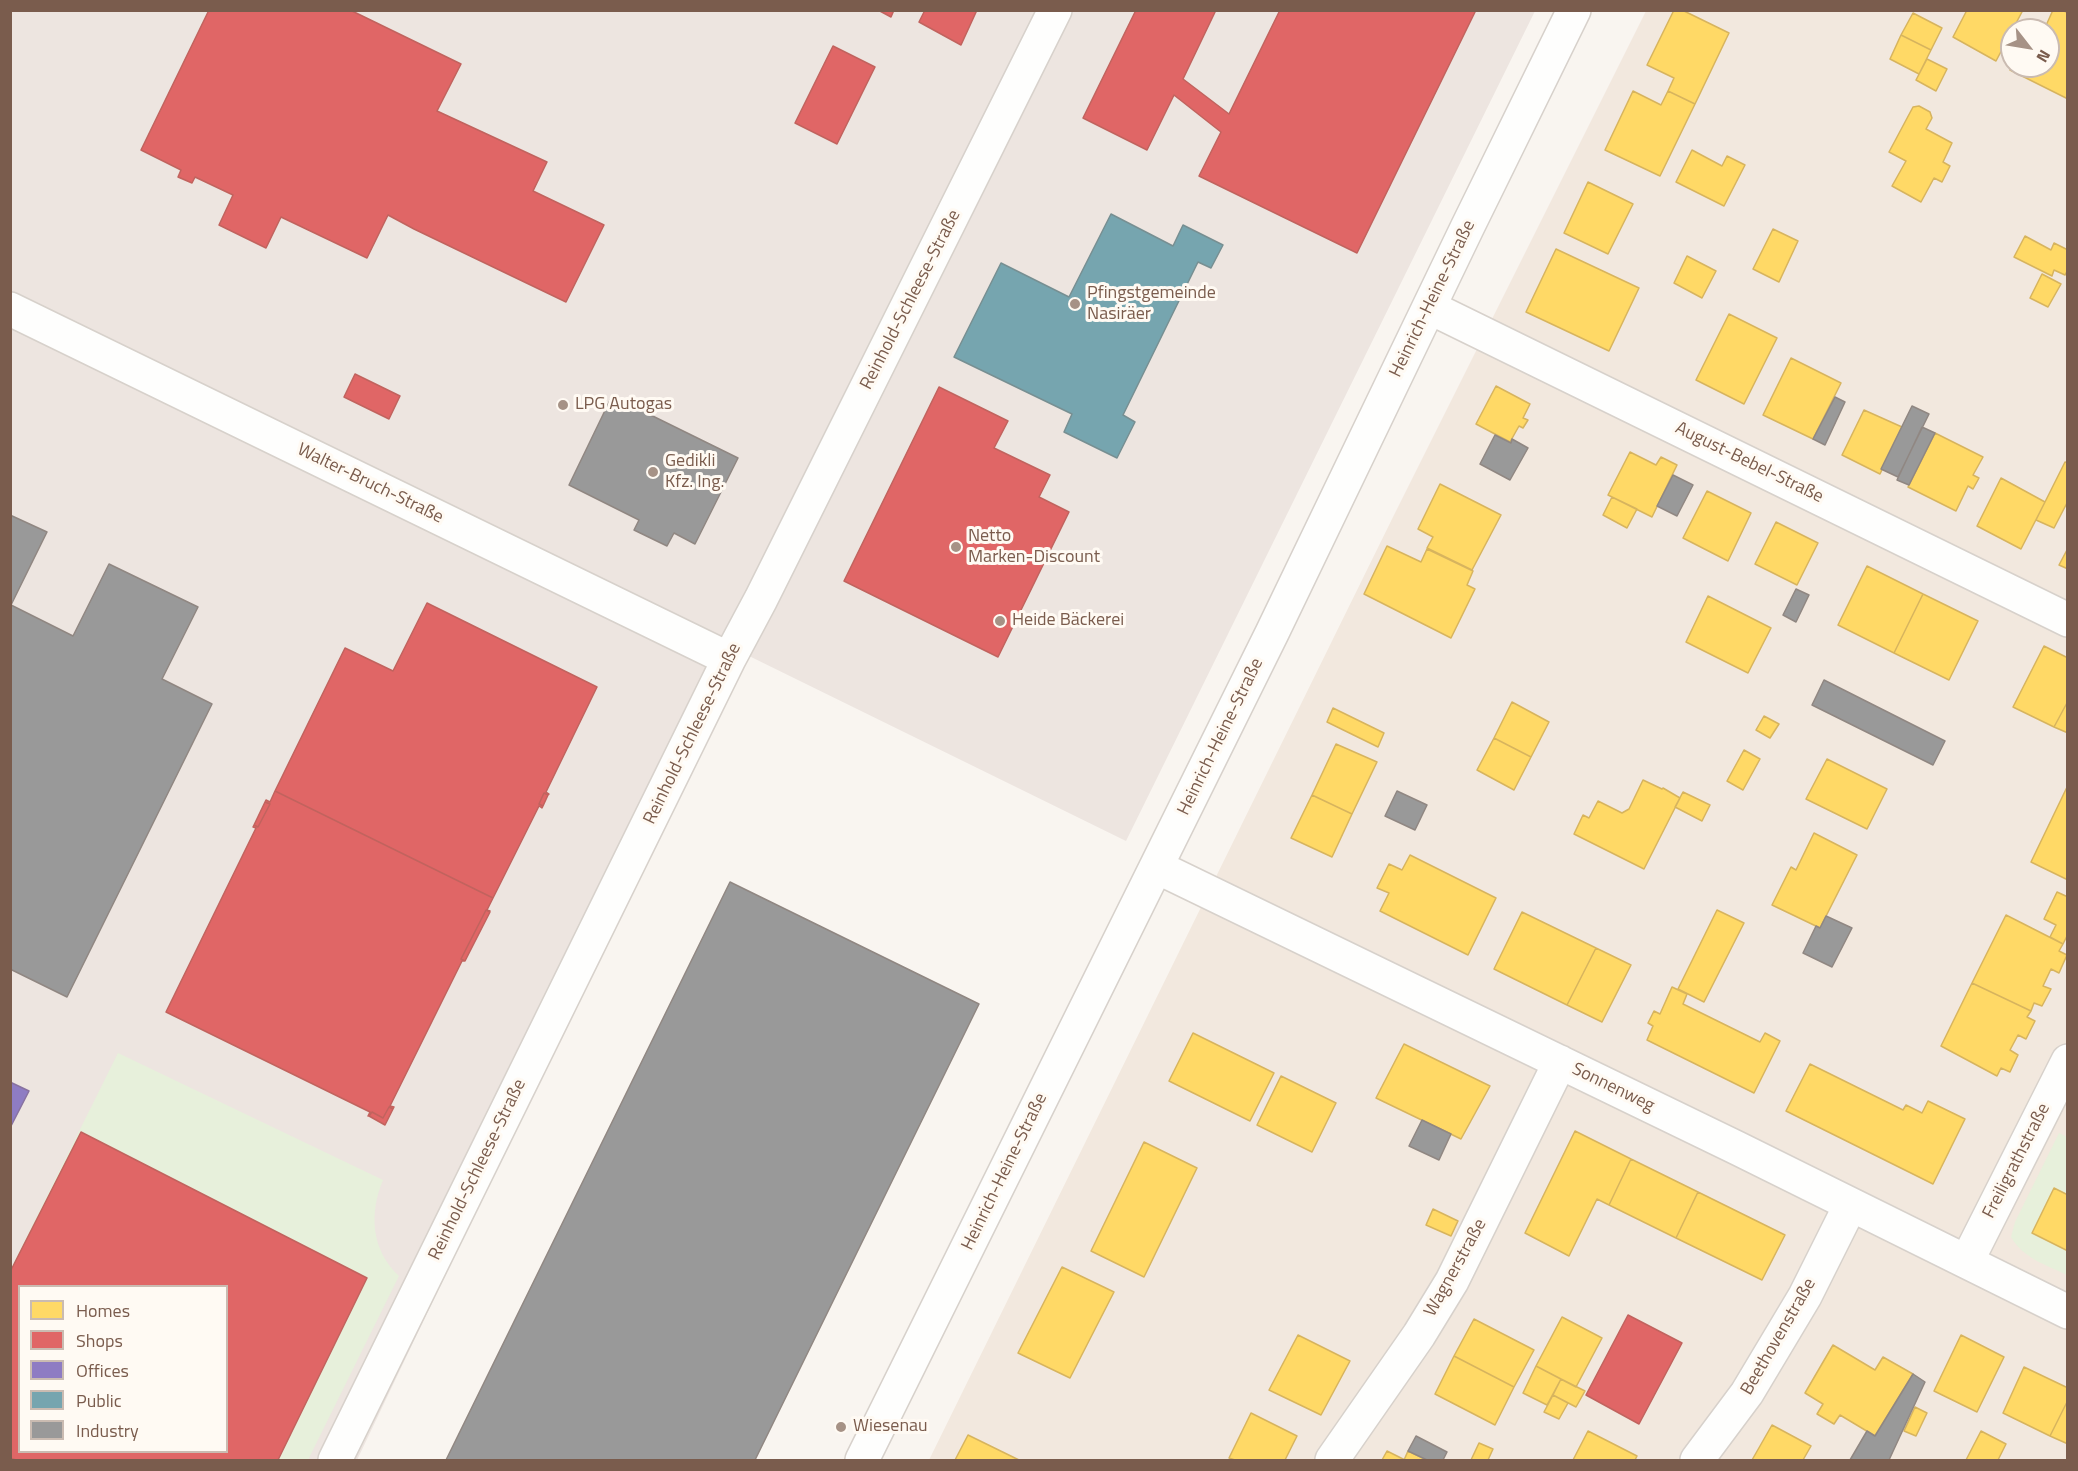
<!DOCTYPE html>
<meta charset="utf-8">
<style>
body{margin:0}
#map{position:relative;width:2078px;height:1471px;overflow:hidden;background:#f9f5f0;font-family:"Titillium Web",sans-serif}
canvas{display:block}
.frame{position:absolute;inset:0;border:12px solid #7a5c4d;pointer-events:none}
.legend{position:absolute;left:18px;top:1285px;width:210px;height:168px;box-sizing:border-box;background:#fffaf3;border:2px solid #cabbb1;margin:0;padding:8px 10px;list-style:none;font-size:18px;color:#7a5c4d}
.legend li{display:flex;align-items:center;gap:12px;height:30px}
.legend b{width:30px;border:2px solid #cabbb1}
.north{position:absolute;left:2000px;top:18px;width:60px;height:60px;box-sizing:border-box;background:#fffaf3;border:2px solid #cabbb1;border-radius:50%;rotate:121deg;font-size:16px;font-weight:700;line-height:24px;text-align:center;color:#7a5c4d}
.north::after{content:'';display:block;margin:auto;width:21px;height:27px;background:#a69286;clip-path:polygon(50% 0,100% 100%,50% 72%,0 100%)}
</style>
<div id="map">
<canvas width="2078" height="1471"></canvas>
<div class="frame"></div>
<ul class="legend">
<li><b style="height:16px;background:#ffd966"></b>Homes</li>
<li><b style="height:16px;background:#e06666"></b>Shops</li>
<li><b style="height:16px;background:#8e7cc3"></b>Offices</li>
<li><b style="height:16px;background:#76a5af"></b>Public</li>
<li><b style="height:16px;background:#999"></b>Industry</li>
</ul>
<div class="north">N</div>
</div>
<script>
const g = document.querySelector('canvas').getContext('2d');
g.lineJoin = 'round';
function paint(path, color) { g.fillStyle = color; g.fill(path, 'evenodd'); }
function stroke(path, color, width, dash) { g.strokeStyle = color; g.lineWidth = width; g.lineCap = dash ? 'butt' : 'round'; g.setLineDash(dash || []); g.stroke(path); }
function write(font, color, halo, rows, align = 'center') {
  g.font = font + ' "Titillium Web",sans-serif'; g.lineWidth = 6; g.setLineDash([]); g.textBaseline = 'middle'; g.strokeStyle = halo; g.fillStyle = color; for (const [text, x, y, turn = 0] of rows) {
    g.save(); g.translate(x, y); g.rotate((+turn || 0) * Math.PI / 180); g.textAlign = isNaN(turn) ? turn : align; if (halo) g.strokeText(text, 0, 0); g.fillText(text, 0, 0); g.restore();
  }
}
paint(new Path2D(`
 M1646 11H2067V1460H929L1393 517ZM2012 30H2048V66H2012Z`), '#f2e8de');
paint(new Path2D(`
 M10 11H1535L1126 841 747 655 476 1211 357 1460H11ZM20 1286H226V1452H20Z`), '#ede5e0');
paint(new Path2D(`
 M118 1053 383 1180C369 1213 371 1250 399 1276L308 1460H11L10 1270ZM20 1286H226V1452H20Z
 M2059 1133 2067 1137V1195L2054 1188 2032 1233 2067 1251V1275C2046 1265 2023 1258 2011 1237L2015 1222Z`), '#e7f0db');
const homes = new Path2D(`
 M1674 10H1682L1729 33 1695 104 1668 91 1674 78 1647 65Z
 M1967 10H2023L1996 61 1953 37Z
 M2053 10H2062L2068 13V99L2010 70 2012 66H2048V30H2044Z
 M1913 13 1942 28 1931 50 1901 35Z
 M1901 35 1931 50 1919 74 1890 59Z
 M1927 59 1947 69 1936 91 1916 80Z
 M1633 91 1661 105 1668 91 1695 104 1660 176 1605 150Z
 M1919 106 1930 112 1932 118 1926 129 1952 143 1943 162 1950 166 1942 182 1934 178 1921 202 1892 186 1906 161 1889 152 1913 107Z
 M1692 150 1722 166 1727 156 1745 165 1724 206 1676 182Z
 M1588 182 1633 204 1608 254 1564 233Z
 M1773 229 1798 241 1779 282 1753 269Z
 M2025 236 2051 250 2054 243 2068 250V270L2065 275 2054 270 2052 276 2014 257Z
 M1556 249 1639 288 1609 351 1526 312Z
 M1687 256 1716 271 1702 298 1674 283Z
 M2042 274 2061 284 2048 307 2030 298Z
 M1729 314 1777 338 1744 404 1696 380Z
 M1791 358 1841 383 1813 439 1763 415Z
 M1496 386 1530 404 1523 418 1528 420 1523 428 1519 426 1510 442 1476 424Z
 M1864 410 1902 427 1880 474 1842 455Z
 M1935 433 1983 457 1973 475 1979 478 1973 489 1968 486 1956 511 1908 487Z
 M1630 452 1656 465 1661 457 1677 465 1652 517 1608 495Z
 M2065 462 2068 463V501L2054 528 2036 520Z
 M2001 478 2045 502 2021 549 1977 526Z
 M1440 484 1501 515 1472 570 1427 548 1433 537 1418 529Z
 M1707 491 1751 513 1728 561 1683 538Z
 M1612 497 1637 509 1627 528 1603 515Z
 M1776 522 1818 543 1797 585 1755 564Z
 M1387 546 1421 562 1427 549 1473 571 1467 585 1475 589 1451 638 1364 594Z
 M2068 548V569L2059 565Z
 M1867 566 1923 594 1894 653 1838 625Z
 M1923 594 1978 621 1949 680 1894 653Z
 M1708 596 1771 628 1748 673 1686 642Z
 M2044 646 2068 658V701L2054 727 2013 707Z
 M2068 701V733L2054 727Z
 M1512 702 1549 722 1531 757 1494 738Z
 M1333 708 1384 733 1378 747 1327 722Z
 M1764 716 1779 724 1770 738 1756 730Z
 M1494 738 1531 757 1514 790 1477 770Z
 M1336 744 1377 762 1352 814 1312 795Z
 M1744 750 1760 759 1743 790 1727 781Z
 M1827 759 1887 789 1867 829 1806 799Z
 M1643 780 1662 789 1663 788 1680 798 1644 869 1574 834 1583 815 1589 818 1598 801 1622 813 1629 809Z
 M2068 785V880L2031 862Z
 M1683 792 1710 805 1702 821 1675 807Z
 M1312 795 1352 814 1332 857 1291 838Z
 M1814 833 1857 855 1820 928 1772 905 1791 867 1796 870Z
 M1410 855 1496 898 1468 955 1380 911 1389 893 1377 888 1389 864 1402 870Z
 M2057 892 2068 897V934L2063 944 2050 937 2056 925 2044 919Z
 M1717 910 1744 923 1704 1002 1678 989Z
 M1522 912 1596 948 1567 1005 1494 969Z
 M2006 915 2063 944 2059 951 2067 955 2059 973 2051 969 2043 986 2051 989 2042 1006 2034 1003 2031 1011 1972 983Z
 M1596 948 1631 965 1602 1022 1567 1005Z
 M1972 983 2031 1011 2027 1017 2035 1021 2026 1039 2018 1035 2010 1050 2018 1055 2010 1072 2001 1068 1997 1076 1941 1046Z
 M1672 987 1687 994 1683 1004 1760 1042 1765 1033 1780 1041 1754 1093 1647 1040 1653 1026 1648 1023 1654 1011 1660 1014Z
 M1193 1033 1274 1073 1250 1121 1169 1081Z
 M1404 1044 1490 1086 1461 1139 1376 1098Z
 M1810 1064 1903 1110 1906 1105 1922 1113 1928 1101 1965 1119 1933 1184 1786 1111Z
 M1281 1076 1336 1103 1312 1152 1257 1125Z
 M1575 1131 1631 1159 1609 1205 1597 1199 1569 1256 1525 1233Z
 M1144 1142 1197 1168 1144 1277 1091 1251Z
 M1631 1159 1698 1192 1676 1238 1609 1205Z
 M2054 1188 2068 1195V1251L2032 1233Z
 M1698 1192 1785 1235 1762 1280 1676 1238Z
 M1433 1209 1458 1221 1451 1236 1426 1225Z
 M1062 1267 1114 1292 1070 1378 1018 1353Z
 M1562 1317 1602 1338 1576 1387 1536 1366Z
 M1474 1319 1534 1350 1514 1387 1454 1356Z
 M1298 1335 1350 1361 1321 1415 1269 1390Z
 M1961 1335 2004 1357 1977 1412 1934 1391Z
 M1833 1345 1875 1370 1883 1357 1913 1374 1875 1436 1840 1415 1834 1424 1817 1414 1823 1404 1805 1393Z
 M1454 1356 1514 1387 1495 1425 1435 1394Z
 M1536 1366 1561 1379 1547 1405 1523 1393Z
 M2024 1367 2068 1388V1400L2050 1436 2003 1413Z
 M1561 1379 1585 1391 1576 1407 1553 1395Z
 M1553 1395 1568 1403 1559 1419 1544 1412Z
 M2068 1400V1444L2050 1436Z
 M1915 1407 1927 1413 1916 1436 1904 1431Z
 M1251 1413 1297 1436 1285 1460H1235L1229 1458Z
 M1772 1425 1811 1446 1803 1460H1752Z
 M1588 1431 1637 1456 1635 1460H1573Z
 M1981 1431 2006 1444 1998 1460H1966Z
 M968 1435 1019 1460H955Z
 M1479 1443 1493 1449 1488 1460H1471Z
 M1387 1451 1405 1460H1382Z
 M1408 1451 1427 1460H1404Z`);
paint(homes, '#ffd966');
stroke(homes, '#d7b45e', 1.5);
const shops = new Path2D(`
 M209 10H350L461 64 437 111 547 162 533 191 604 225 566 302 414 229 388 215 367 258 281 217 266 248 219 225 233 195 195 177 192 183 178 177 181 170 141 150Z
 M878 10H894L891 17Z
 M925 10H977L961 45 919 22Z
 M1136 10H1216L1183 79 1229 114 1280 10H1476L1357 253 1199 176 1221 132 1174 95 1147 150 1083 118Z
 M833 46 875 67 837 144 795 123Z
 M355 374 400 396 389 419 344 397Z
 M939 387 1008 421 994 448 1050 475 1039 497 1069 512 998 657 844 581Z
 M427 603 597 687 546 792 549 794 548 795 544 793 539 804 543 806 542 808 539 806 493 898 275 791 345 648 393 671Z
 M275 791 493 898 487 910 490 911 486 910 461 959 465 961H462L390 1106 394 1107 393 1109 389 1107 383 1118 372 1112 368 1116 370 1112 166 1012 256 828 253 827 254 825 258 827 270 804 265 802 266 800 270 802Z
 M544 793 548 795 543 806 539 804Z
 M265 802 270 804 258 827 254 825Z
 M486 910 490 912 465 961 461 959Z
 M389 1107 393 1109 385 1125 369 1116 372 1112 383 1118Z
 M81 1132 367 1278 278 1460H16L10 1458V1272ZM20 1286H226V1452H20Z
 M1628 1315 1682 1343 1639 1424 1586 1395Z`);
paint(shops, '#e06666');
stroke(shops, '#c1635e', 1.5);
const offices = new Path2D(`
 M10 1082 29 1091 10 1128Z`);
paint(offices, '#8e7cc3');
stroke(offices, '#8872a0', 1.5);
const public = new Path2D(`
 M1111 214 1173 246 1183 225 1223 245 1211 268 1198 262 1123 415 1135 422 1117 458 1064 432 1072 414 954 357 1001 263 1069 297Z`);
paint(public, '#76a5af');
stroke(public, '#778f92', 1.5);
const industry = new Path2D(`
 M612 396 738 458 695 544 674 533 667 546 634 530 639 520 569 485Z
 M1835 397 1845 402 1825 445 1813 439Z
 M1912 406 1929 414 1898 477 1881 469Z
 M1922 427 1935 433 1909 485 1897 480Z
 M1495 435 1511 443 1512 439 1528 448 1510 480 1480 464Z
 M1673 475 1693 485 1677 516 1657 506Z
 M10 515 47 532 11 605 73 636 109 564 198 607 162 679 212 704 67 997 10 969Z
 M1796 589 1809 595 1796 622 1783 615Z
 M1824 680 1945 741 1933 765 1812 705Z
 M1397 791 1427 805 1415 830 1385 816Z
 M730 882 979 1004 755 1460H446Z
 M1826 916 1852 928 1832 967 1803 953 1816 926 1820 928Z
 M1422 1120 1451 1134 1439 1160 1409 1146Z
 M1913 1374 1925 1382 1889 1460H1850L1867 1431 1875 1436Z
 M1416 1436 1447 1452 1443 1460H1427L1408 1451Z`);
paint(industry, '#999');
stroke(industry, '#908782', 1.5);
const minor = new Path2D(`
 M1429 307 2068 620
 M10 309 729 659
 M1157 867 1737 1148 2068 1312
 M1967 1261 2068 1061
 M335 1460 729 659 761 599 1055 10
 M862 1460 1272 633 1467 228 1574 10
 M1332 1460 1419 1335 1452 1281 1560 1062
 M1697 1460 1747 1393 1805 1296 1850 1206`);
stroke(minor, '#d7d1cb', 36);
stroke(minor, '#fefefd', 33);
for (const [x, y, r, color] of [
 [1075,304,6,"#a69286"],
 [563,405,6,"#a69286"],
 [653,472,6,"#a69286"],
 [956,547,6,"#a69286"],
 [1000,621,6,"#a69286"],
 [841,1427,6,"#a69286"]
]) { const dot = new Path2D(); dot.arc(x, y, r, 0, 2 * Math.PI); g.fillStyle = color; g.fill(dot); stroke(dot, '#fffaf3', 2); }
write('18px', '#7a5c4d', '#fffaf3', [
 ["Pfingstgemeinde",1087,294],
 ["Nasiräer",1087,315],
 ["LPG Autogas",575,405],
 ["Gedikli",665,462],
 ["Kfz. Ing.",665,483],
 ["Netto",968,537],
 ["Marken-Discount",968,558],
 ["Heide Bäckerei",1012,621],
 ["Wiesenau",853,1427]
], 'left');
write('18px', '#7a5c4d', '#fffaf3', [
 ["Heinrich-Heine-Straße",1433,299,-64],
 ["Reinhold-Schleese-Straße",911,300,-63],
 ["August-Bebel-Straße",1749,463,26],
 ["Walter-Bruch-Straße",370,484,26],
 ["Reinhold-Schleese-Straße",693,734,-64],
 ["Heinrich-Heine-Straße",1221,737,-64],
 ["Sonnenweg",1613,1088,26],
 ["Freiligrathstraße",2017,1161,-63],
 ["Reinhold-Schleese-Straße",478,1170,-64],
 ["Heinrich-Heine-Straße",1005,1172,-64],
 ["Wagnerstraße",1456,1268,-61],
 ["Beethovenstraße",1779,1337,-60]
]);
</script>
